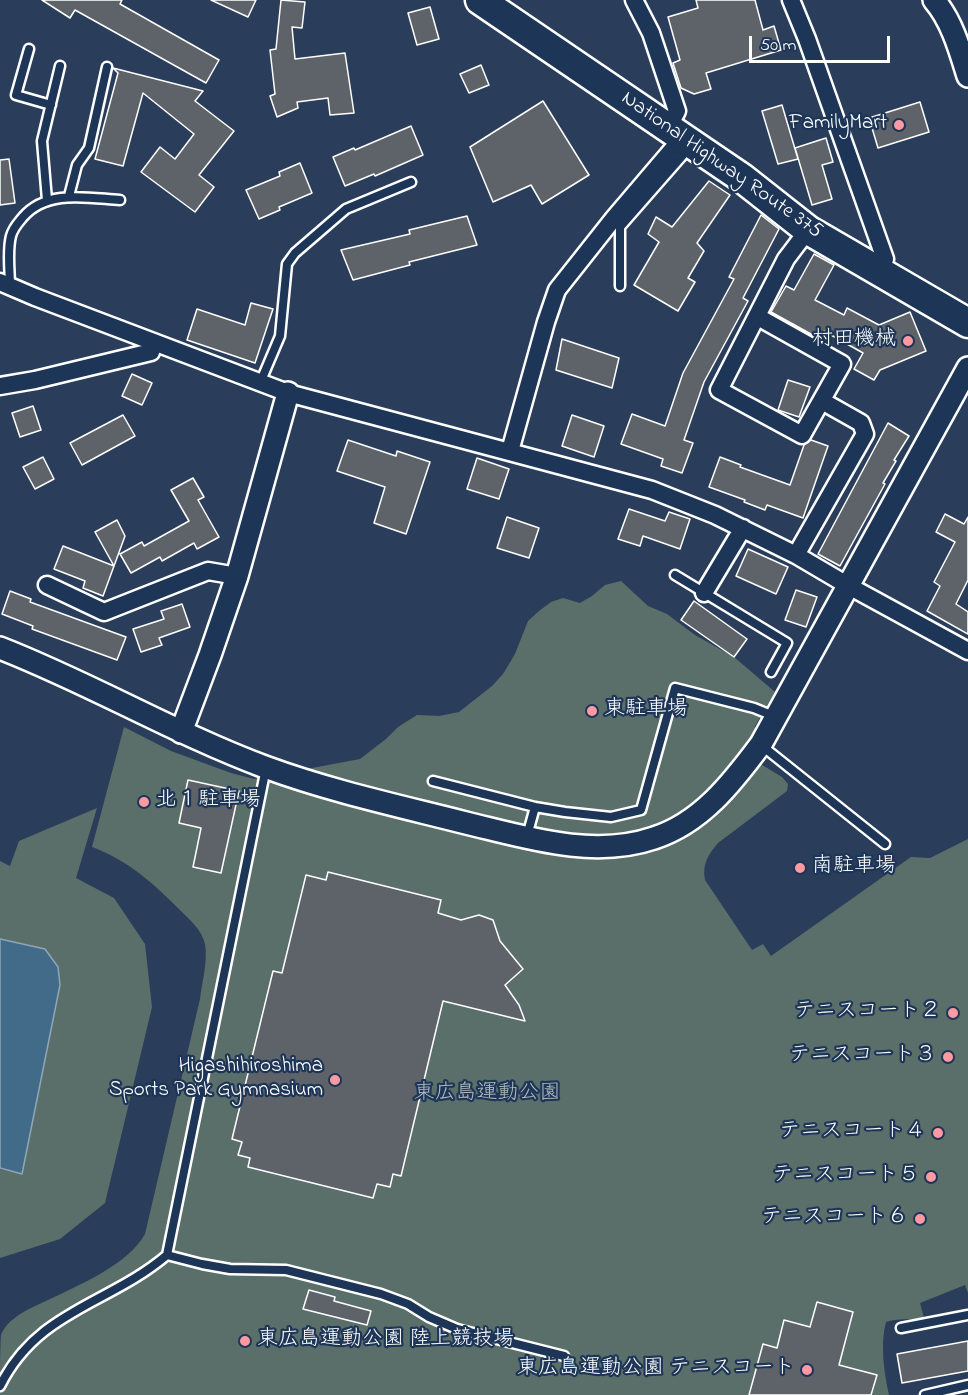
<!DOCTYPE html>
<meta charset="utf-8">
<style>
body{margin:0}
#map{position:relative;width:968px;height:1395px;overflow:hidden;background:#2a3e5b;font-family:"Indie Flower",sans-serif}
canvas{display:block}
.scale{position:absolute;left:749px;top:36px;width:141px;height:27px;box-sizing:border-box;border:3px solid #fff;border-top:0;padding-left:8px;font-size:18px;line-height:21px;white-space:nowrap;color:#fff;-webkit-text-stroke:4px #1d3557;paint-order:stroke}
</style>
<div id="map">
<canvas width="968" height="1395"></canvas>
<div class="scale">50 m</div>
</div>
<script>
const g = document.querySelector('canvas').getContext('2d');
g.lineJoin = 'round';
function paint(path, color) { g.fillStyle = color; g.fill(path, 'evenodd'); }
function stroke(path, color, width, dash) { g.strokeStyle = color; g.lineWidth = width; g.lineCap = dash ? 'butt' : 'round'; g.setLineDash(dash || []); g.stroke(path); }
function write(font, color, halo, rows, align = 'center') {
  g.font = font + ' "Indie Flower","Klee One",sans-serif'; g.lineWidth = 4.5; g.setLineDash([]); g.textBaseline = 'middle'; g.strokeStyle = halo; g.fillStyle = color; for (const [text, x, y, turn = 0] of rows) {
    g.save(); g.translate(x, y); g.rotate((+turn || 0) * Math.PI / 180); g.textAlign = isNaN(turn) ? turn : align; if (halo) g.strokeText(text, 0, 0); g.fillText(text, 0, 0); g.restore();
  }
}
paint(new Path2D(`
 M621 581 648 606 667 614 695 635 734 657 775 692 755 726 754 735 744 754 782 777 788 784 787 791 718 843C708 855 702 864 705 880L752 950 763 944 771 956 911 857 930 858 968 839V1293L965 1285 920 1303 924 1318C911 1320 897 1318 886 1322 880 1344 884 1373 889 1395H0C0 1383 0 1345 1 1335 8 1317 31 1308 48 1300 79 1285 128 1265 145 1234L200 999C202 982 208 961 205 944 202 930 190 920 181 911 154 884 128 860 92 847L124 727 171 751 231 773 254 779 360 759 386 739 398 727 417 715 439 716 459 712 492 686 503 674 515 654 528 621 539 611 551 602 563 598 580 603 592 596 605 585Z
 M97 808 76 878 114 898 145 944 152 1007 105 1203 60 1239 0 1258V1169L22 1174 45 949 0 939V861L10 866 19 841Z`), '#5b6f6a');
const water = new Path2D(`
 M0 939 45 949 58 967 60 985 22 1174 0 1168Z`);
paint(water, '#426b89');
stroke(water, '#8ea6b8', 1.5);
const building = new Path2D(`
 M42 0H122L120 4 219 60 206 83 75 10 70 18Z
 M211 0H256L248 17Z
 M281 0 305 2 302 28 292 27 295 59 345 53 354 113 330 115 328 98 297 102 298 108 277 117 270 96 275 94 270 50 276 49Z
 M696 0H755L763 30 774 26 781 50 706 73 711 89 694 94 681 88 673 63 680 60 668 17 698 8Z
 M430 7 439 39 417 45 408 13Z
 M481 65 489 85 469 93 460 74Z
 M113 68 203 91 195 101 234 131 199 175 214 187 195 212 141 172 160 147 175 159 194 134 143 93 123 166 95 159 118 73Z
 M543 101 589 175 542 204 531 185 493 202 470 147Z
 M920 102 929 132 878 148 869 118Z
 M782 105 798 159 778 164 762 111Z
 M411 126 423 155 375 176 374 174 345 186 333 157 354 148 355 150Z
 M826 138 833 162 822 165 832 199 812 205 795 148Z
 M9 159 15 203 0 205V160Z
 M300 163 312 193 279 207 280 210 259 219 246 190 280 176 279 172Z
 M709 181 730 195 697 243 704 251 688 278 695 282 678 311 634 285 659 242 648 234 656 217 672 227Z
 M761 215 779 229 743 298 748 301 704 382 684 440 693 443 682 473 661 466 663 459 621 444 632 414 665 426 683 373 734 279 729 277Z
 M467 216 477 245 409 262 410 265 353 280 341 250 410 234 409 230Z
 M814 254 834 265 815 300 844 315 847 308 879 325 910 312 926 351 880 370 874 380 854 369 863 353 824 331 820 339 771 312 786 286 794 290Z
 M251 303 273 309 255 363 187 340 197 309 245 325Z
 M562 339 619 358 612 388 556 370Z
 M132 374 152 383 142 405 122 396Z
 M788 380 810 387 799 417 778 410Z
 M33 406 41 430 20 437 12 413Z
 M123 415 135 436 82 465 70 443Z
 M572 415 604 426 594 457 562 446Z
 M888 423 909 436 894 460 896 461 883 483 885 484 840 566 818 554Z
 M348 440 396 456 397 451 430 462 406 534 374 523 385 487 337 471Z
 M811 440 828 446 803 518 767 505 765 510 744 502 745 500 709 487 720 457 741 465 740 467 790 485 804 445Z
 M43 457 54 479 35 489 23 467Z
 M477 458 509 469 499 499 467 489Z
 M193 478 204 497 198 500 219 537 197 549 194 543 162 561 160 557 131 573 120 554 142 542 144 546 189 521 171 490Z
 M629 509 665 521 669 512 690 519 680 549 643 536 640 546 618 539Z
 M945 514 964 524 968 517V580L956 604 968 612V634L927 611 940 586 934 582 955 542 936 532Z
 M507 517 539 528 529 558 497 548Z
 M117 520 125 536 103 596 83 588 85 581 54 569 63 546 114 566 95 532Z
 M748 549 788 567 776 594 736 576Z
 M796 590 817 597 806 627 785 620Z
 M10 591 31 599 30 602 126 637 117 660 32 629 33 626 2 614Z
 M694 601 747 639 734 657 681 620Z
 M182 604 190 627 159 638 162 645 141 652 133 629 164 619 161 611Z
 M188 780 239 791 221 873 193 867 201 828 179 823Z
 M328 872 441 900 438 913 461 920 479 915 493 920 500 941 523 969 505 985 519 1005 525 1021 443 1001 401 1176 393 1174 390 1187 377 1184 373 1198 248 1167 250 1158 238 1155 242 1142 232 1139 273 971 282 973 306 875 326 880Z
 M309 1290 335 1297 334 1301 371 1311 367 1325 303 1309Z
 M817 1302 853 1312 839 1365 877 1375 871 1395H749L763 1344 777 1348 784 1320 810 1327Z
 M968 1341V1371L902 1383 897 1354Z`);
paint(building, '#5e6369');
stroke(building, '#fff', 1.5);
const service = new Path2D(`
 M29 49 16 95 51 105
 M69 196 77 165 89 148 107 67
 M47 200 42 141 60 66
 M620 286V227L690 147
 M10 287C10 271 7 251 11 236 13 228 18 223 23 217 47 189 88 198 120 200
 M260 383 280 336 287 264 295 253 346 209 411 182
 M675 575 787 643 771 672
 M761 745 885 844
 M433 781 535 807 565 812 611 817 641 810 675 688 754 708 776 717
 M527 836 535 807
 M167 1255 202 1264 230 1269 286 1270 381 1294 408 1304 429 1317 457 1329 564 1356
 M901 1328 968 1315
 M0 1386C38 1310 108 1305 167 1255L266 768
 M925 1395 968 1385`);
const minor = new Path2D(`
 M634 0 651 33 677 111 668 128
 M791 0 807 39 885 259 881 273
 M0 282 35 297 288 393 652 490 715 515 796 555 847 585 968 651
 M758 317 842 364 802 435 719 390 786 259 808 230
 M0 386 35 380 151 352 154 343
 M510 451 546 322 557 290 614 218 683 137
 M796 555 865 434 861 423 822 401
 M47 585 104 612 208 571 237 576
 M704 593 743 528`);
const tertiary = new Path2D(`
 M934 0C952 21 960 50 968 76
 M0 648C90 683 174 733 265 767 330 791 399 806 466 823 525 837 593 859 654 838 701 823 732 783 761 744L968 368
 M181 732 210 655 237 576 288 393`);
const trunk = new Path2D(`
 M480 0 742 178 808 230 968 323`);
stroke(service, '#fff', 13);
stroke(minor, '#fff', 21);
stroke(tertiary, '#fff', 26);
stroke(trunk, '#fff', 33);
stroke(service, '#1d3557', 8);
stroke(minor, '#1d3557', 16);
stroke(tertiary, '#1d3557', 21);
stroke(trunk, '#1d3557', 28);
for (const [x, y, r, color] of [
 [899,125,6,"#ff9aa2"],
 [908,341,6,"#ff9aa2"],
 [592,711,6,"#ff9aa2"],
 [144,802,6,"#ff9aa2"],
 [800,868,6,"#ff9aa2"],
 [953,1013,6,"#ff9aa2"],
 [948,1057,6,"#ff9aa2"],
 [335,1080,6,"#ff9aa2"],
 [938,1133,6,"#ff9aa2"],
 [931,1177,6,"#ff9aa2"],
 [920,1219,6,"#ff9aa2"],
 [245,1341,6,"#ff9aa2"],
 [807,1370,6,"#ff9aa2"]
]) { const dot = new Path2D(); dot.arc(x, y, r, 0, 2 * Math.PI); g.fillStyle = color; g.fill(dot); stroke(dot, '#1d3557', 2); }
write('21px', '#fff', '#1d3557', [
 ["FamilyMart",887,125],
 ["村田機械",896,341],
 ["東駐車場",604,711,"left"],
 ["北１駐車場",156,802,"left"],
 ["南駐車場",812,868,"left"],
 ["テニスコート２",941,1013],
 ["テニスコート３",936,1057],
 ["Higashihiroshima",323,1068],
 ["Sports Park Gymnasium",323,1092],
 ["テニスコート４",926,1133],
 ["テニスコート５",919,1177],
 ["テニスコート６",908,1219],
 ["東広島運動公園 陸上競技場",257,1341,"left"],
 ["東広島運動公園 テニスコート",795,1370]
], 'right');
write('21px', '#fff', '#1d3557', [
 ["National Highway Route 375",721,166,35]
]);
write('21px', '#b5bebc', '#1d3557', [
 ["東広島運動公園",487,1095]
]);
</script>
